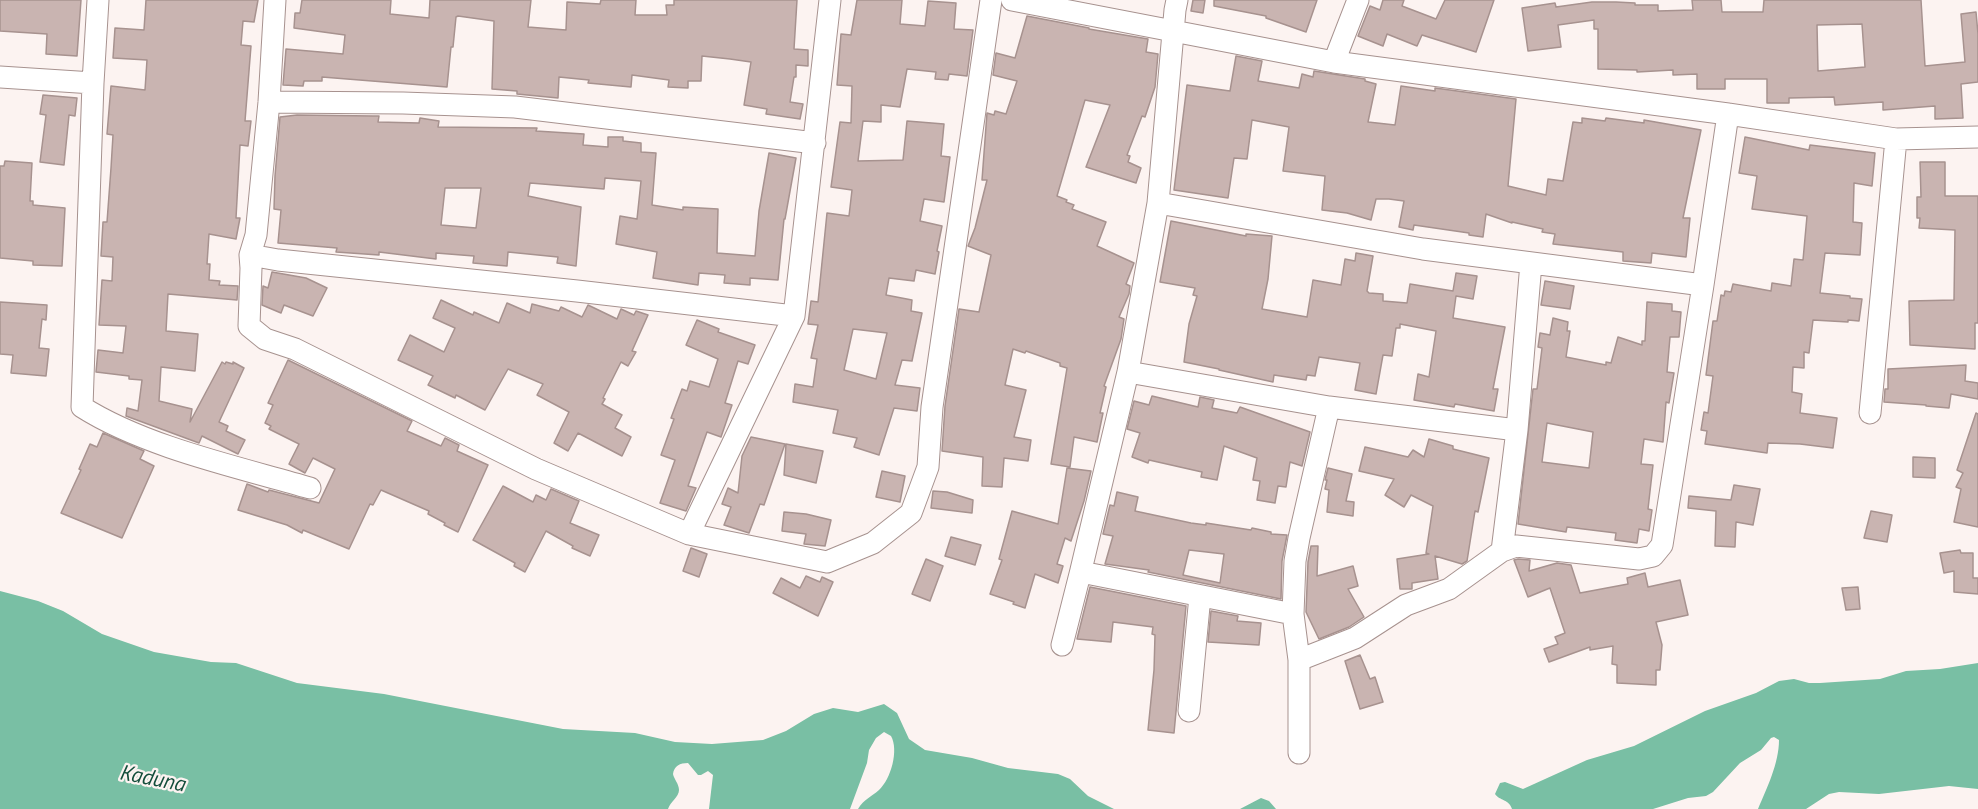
<!DOCTYPE html>
<style>
body{margin:0}
canvas{display:block;background:#fcf3f1}
</style>
<canvas width="1978" height="809"></canvas>
<script>
const g = document.querySelector('canvas').getContext('2d');
g.lineJoin = 'round';
function paint(path, color) { g.fillStyle = color; g.fill(path, 'evenodd'); }
function stroke(path, color, width, dash) { g.strokeStyle = color; g.lineWidth = width; g.lineCap = dash ? 'butt' : 'round'; g.setLineDash(dash || []); g.stroke(path); }
function write(font, color, halo, rows, align = 'center') {
  g.font = font + ' "Titillium Web",sans-serif'; g.lineWidth = 4.5; g.setLineDash([]); g.textBaseline = 'middle'; g.strokeStyle = halo; g.fillStyle = color; for (const [text, x, y, turn = 0] of rows) {
    g.save(); g.translate(x, y); g.rotate((+turn || 0) * Math.PI / 180); g.textAlign = isNaN(turn) ? turn : align; if (halo) g.strokeText(text, 0, 0); g.fillText(text, 0, 0); g.restore();
  }
}
paint(new Path2D(`
 M0 591 38 601 63 611 102 634 154 652 211 662 236 663 297 683 384 694 563 729 635 733 675 742 712 744 763 740 786 731 814 714 833 708 858 712 884 704 897 713 909 739 925 750 972 758 1008 768 1058 774 1070 779 1088 796 1114 809H858C864 799 871 797 879 790 891 779 899 750 891 736L884 732 876 738 869 750 867 763 850 809H709L713 775 708 771 701 775H698L688 763C680 763 674 766 673 774 674 779 679 784 679 790 679 797 670 802 668 809H0Z
 M1978 663V789L1949 786 1879 794 1839 792 1829 794 1806 809H1758C1767 788 1779 763 1779 740L1774 737 1771 738 1761 750 1740 763 1713 792 1706 796 1688 798 1653 809H1512C1509 799 1500 801 1495 794L1500 783 1505 782 1523 789 1587 760 1634 746 1705 711 1756 693 1779 681 1794 679 1809 683H1820L1880 679 1906 671 1940 669Z
 M1261 798 1269 801 1276 809H1240Z`), '#79bfa4');
const building = new Path2D(`
 M0 0H81L77 56 46 54 47 34 0 31Z
 M146 0H258L254 22 243 21 241 45 251 46 245 121H251L248 146 240 145 236 218H240L236 239 209 234 207 264H210L209 280 220 281 219 285 238 286 237 300 168 294 166 331 198 334 195 371 161 367 159 401 192 409 190 422 222 362 225 364 226 362 233 364V362L244 368 219 422 228 426 226 431 245 440 238 454 202 436 199 443 126 416 127 408 138 411 142 380 129 379V376L96 372 98 350 123 353 126 326 99 325 102 280 112 281 113 257 101 256 103 222H107L111 168 113 135 107 134 111 86 145 90 147 60 113 58 115 28 144 30Z
 M302 0H391L390 14 429 18 430 0H531L528 27 566 30 567 2 600 4 601 0H636L635 15H667L666 5H674V0H797L794 49 808 50V66L796 65V77H794L790 102 803 104 800 119 766 114 767 109 744 105 751 62 730 59 702 56 701 81H688V88L668 87 669 80 632 75 631 87 588 83 589 80 559 77 558 98 517 94V91L492 89 494 21 458 16 456 17 453 47H451L447 87 322 77V81H304L303 86 283 85 286 49 343 54 345 35 294 28 295 13H300Z
 M857 0H902L900 24 925 26 928 1 956 3 954 29 973 30 967 76 949 74 948 80 935 79 936 72 907 69 900 107 881 105V122L863 121 858 161 903 160 907 121 944 124 941 156 950 157 944 202 924 199 920 221 942 226 937 251 939 252 935 274 916 270 914 281 889 278 886 295 912 300 911 311 922 313 912 361 902 360 895 385 920 388 917 411 894 408 879 455 854 447 857 438 833 433 838 410 793 402 795 384 813 387 817 359 811 358 818 325 808 324 811 301 818 302 827 213 849 216 852 190 831 187 840 122 851 123 852 86 837 85 841 34 851 35ZM853 329 887 333 876 379 844 370Z
 M1193 0H1205L1203 13 1191 11Z
 M1214 0H1317L1306 32 1266 18V16L1214 6Z
 M1383 0H1404L1402 6 1436 19 1445 0H1494L1476 52 1422 35 1417 46 1387 34 1383 46 1358 36 1370 6 1380 10Z
 M1692 0H1721L1722 12H1763L1764 0H1921L1925 66 1965 62 1961 14 1976 12 1978 34V82L1961 84 1963 118 1935 119V106L1883 110V102L1835 105 1834 97 1789 98V103H1767V79H1725V89H1697V74L1673 75V70L1637 72V70L1598 69V29H1594V20L1558 25 1561 47 1528 51 1522 8 1555 3 1556 7 1592 2H1616L1635 3V5H1658V11L1693 10ZM1862 24 1865 67 1818 71 1817 25Z
 M1027 16 1089 28V29L1148 39 1146 52 1158 54 1155 87 1145 117 1142 116 1127 155 1130 156 1128 162 1141 168 1136 183 1086 167 1110 105 1085 100 1057 196 1067 200 1066 202 1074 205 1072 209 1106 222 1097 246 1134 263 1126 284 1130 286 1129 294 1119 317 1124 319 1121 339 1104 386 1106 387 1100 413H1103L1097 442 1074 437 1070 467 1051 464 1067 368 1060 366V363L1026 351 1025 353 1013 349 1005 385 1026 390 1014 437 1031 440 1028 461 1004 458 1002 487 982 486 983 457 942 451 945 406 959 309 979 312 991 255 968 246 975 228 987 180H982L987 113 994 115 995 111 1006 114 1017 81 993 75 996 53 1015 58Z
 M1236 56 1262 61 1258 81 1299 88 1302 74 1313 77 1314 71 1365 79V81L1376 84 1368 122 1395 125 1401 86 1435 91V88L1516 99 1508 186 1546 195 1548 179 1563 181 1573 122 1582 123V118L1605 121 1606 118 1644 123V120L1701 130 1683 218H1690L1686 257 1652 253 1651 263 1623 261V252L1553 244 1555 234 1542 232 1543 229 1512 222V223L1486 214 1483 237 1469 235V233L1414 225 1413 230 1399 227 1404 201 1389 199H1376L1371 220 1347 213 1322 210 1325 176 1283 171 1289 127 1252 120 1247 159 1234 158 1228 198 1174 190 1187 85 1230 91Z
 M43 95 77 98 75 116 69 115 64 165 40 162 46 115 40 114Z
 M297 115 373 116H379L378 122 419 123 420 118 439 121 438 127 537 128 536 131 584 134 583 145 608 147V137H623V141L641 143V152L656 153 652 205 683 210V207L718 209 717 253 755 256 759 211 769 153 796 158 785 219H784L778 280 750 278V285L724 283 725 275 699 273 698 285 653 278 657 252 616 244 620 216 637 219 641 181 605 178 604 189 530 183 528 196 581 207 576 266 557 263 558 257 508 252 507 266 473 263 474 256 436 253V259L379 252V255L336 252 337 248 278 243 281 210 274 209 275 176 280 117ZM445 188H481L476 228 441 225Z
 M1745 137 1809 150 1810 145 1875 153 1872 186 1854 183 1853 222 1862 223 1860 255 1825 253 1820 293 1850 296V298L1862 299 1859 321 1848 320V322L1813 320 1809 353 1804 352V368L1793 367 1792 392 1802 394 1800 413 1837 418 1833 448 1800 444 1768 443 1767 453 1705 444 1707 431 1701 430 1704 412 1708 413 1713 376 1706 375 1713 321H1717L1721 295 1724 296 1725 291 1731 292 1733 284 1771 291 1772 283 1791 286 1794 259 1803 260 1807 216 1752 209 1757 176 1739 173Z
 M5 161 32 163 30 201H33V205L65 208 62 266 33 265V261L0 258V166H4Z
 M1920 162H1945V196H1978V323H1975V349L1910 345 1909 301 1954 300 1955 230 1919 228 1920 218H1917V197H1921Z
 M1171 221 1246 236V234L1272 236 1268 279 1262 309 1307 317 1313 280 1341 285 1345 259 1355 261 1356 253 1373 256 1367 291 1369 293 1383 294V301L1407 303 1410 284 1453 291 1456 273 1477 276 1473 299 1456 296 1453 318 1505 327 1493 389H1498L1494 411 1455 404 1454 407 1414 400 1418 374 1429 377 1436 331 1400 324V328H1396L1392 356 1383 355 1376 394 1355 390 1360 363 1319 357 1315 376 1307 375 1306 380 1274 375 1273 382 1219 370V369L1184 362 1189 324 1197 296 1193 295 1195 288 1160 282Z
 M272 272 306 278 327 288 313 316 284 305 281 313 262 305 263 286 268 288Z
 M1545 281 1574 286 1570 309 1541 305Z
 M441 300 473 315 474 312 499 323 507 303 530 313 532 304 559 311 561 307 582 317 588 305 617 319 621 309 634 315 636 311 648 315 632 351 636 352 628 366 621 362 603 398 605 399 602 404 622 415 615 428 631 437 622 456 578 433 568 451 554 443 569 412 537 395 543 384 508 369 485 410 456 395 455 398 428 385 433 376 398 360 410 335 444 352 455 328 433 318Z
 M0 302 47 305 46 320 42 319 39 348 49 349 46 376 11 373 13 355 0 354Z
 M1647 302 1672 304V311L1681 312 1679 337H1670L1667 372 1674 373 1669 403 1666 402 1663 442 1644 439 1641 464 1653 465 1648 509 1652 510 1649 531 1639 529 1637 543 1615 540 1616 533 1567 527 1566 532 1518 524 1533 389H1537L1542 348 1538 347 1540 333 1550 335 1553 318 1568 322 1567 331H1570L1566 357 1606 365V362L1611 363 1618 337 1642 345V341H1645ZM1547 423 1593 432 1589 468 1542 462Z
 M697 320 719 329 718 332 755 345 748 364 738 361 725 403 732 405 721 437 707 432 688 486 696 488 686 511 660 503 675 460 661 455 674 419 671 418 682 389 687 391 690 381 709 387 718 359 686 345Z
 M288 360 412 421 407 431 441 446 445 438 459 445 457 451 488 465 458 532 444 525 445 523 428 514 429 511 381 490 373 505 370 504 349 549 303 530 302 533 287 525 238 510 247 484 268 492 269 490 319 503 335 469 313 458 305 473 289 464 299 444 269 429 271 426 265 423 273 405 268 403Z
 M1966 365 1965 381 1978 383V399L1951 394 1949 408 1926 406V405L1884 402 1885 389H1888V369Z
 M1152 396 1198 407 1200 397 1214 400 1212 408 1237 413 1240 407 1310 432 1302 466 1290 462 1286 487 1278 486 1275 503 1257 500 1260 481 1253 480 1257 458 1224 446 1217 480 1201 477 1202 472 1149 460 1148 463 1132 457 1140 433 1127 429 1134 401 1149 405Z
 M1976 413 1978 414V527L1954 522 1961 489 1956 487 1963 473 1957 470Z
 M103 433 144 451 140 459 154 466 122 538 61 513 81 470 79 469 90 444 97 447Z
 M751 437 785 444 764 505 760 504 749 533 724 525 731 507 722 504 728 488 738 493 742 456Z
 M1429 439 1453 446V449L1489 458 1483 488 1478 512 1475 511 1467 561 1462 564 1435 556 1438 579 1412 583V589H1400L1397 559 1429 554 1426 553 1433 506 1411 495 1404 507 1385 495 1394 479 1359 471 1365 447 1408 457 1413 450 1424 457Z
 M786 444 823 451 816 483 784 475Z
 M1913 457 1935 458V478L1913 477Z
 M1067 468 1091 471 1084 501 1071 541 1065 538 1057 564 1063 566 1058 583 1035 574 1025 608 1013 604 1014 602 990 594 1002 560 999 559 1012 511 1058 524Z
 M1328 468 1352 474 1346 501 1354 502 1353 516 1327 512 1329 490 1325 489 1327 480H1325Z
 M882 471 905 476 900 502 876 497Z
 M1734 485 1760 489 1753 525 1736 522 1735 547 1715 546 1716 511 1688 508 1689 496 1731 500Z
 M503 486 533 502 536 495 546 500 551 489 579 501 570 523 599 535 590 556 572 548 573 546 546 531 525 572 514 566 515 563 475 541 473 540Z
 M933 491 947 492 973 500 972 513 931 508Z
 M1117 492 1138 497 1135 511 1191 523 1206 525V523L1251 530 1252 528 1271 532V534L1287 535 1282 561 1281 599 1148 572 1149 570 1105 564 1113 536 1103 534 1110 505 1114 506ZM1189 550 1224 554 1220 583 1183 575Z
 M1871 511 1892 515 1887 542 1864 538Z
 M784 512 806 514 831 520 825 546 804 544 806 534 782 531Z
 M951 537 981 545 975 565 945 556Z
 M1311 546H1318L1317 576 1353 566 1358 586 1348 589 1364 617 1349 627 1319 639 1306 612 1308 562Z
 M691 548 707 554 699 577 683 571Z
 M1960 550 1961 553H1973V578H1978V594L1954 592V571L1944 573 1940 553Z
 M926 559 943 566 930 601 912 594Z
 M1518 559 1530 560 1529 571 1557 563 1571 565 1580 593 1628 584 1627 578 1645 573 1648 587 1680 580 1688 615 1656 622 1662 645 1660 670H1656V685L1617 683V665L1612 664 1613 646 1590 650V647L1549 662 1544 649 1558 644 1555 637 1565 633 1550 588 1528 597 1514 560Z
 M806 576 820 582 822 577 833 582 818 616 773 593 781 578 800 588Z
 M1090 587 1186 606 1174 733 1148 730 1154 670 1155 635 1152 634 1153 627 1113 622 1111 642 1077 639Z
 M1858 587 1860 609 1846 610 1842 588Z
 M1211 611 1238 616 1237 621 1261 623 1259 645 1208 642Z
 M1360 655 1370 679 1375 677 1383 702 1360 709 1345 661Z`);
paint(building, '#c9b4b1');
stroke(building, '#a7928f', 1.5);
const minor = new Path2D(`
 M98 0 93 83 82 407C145 447 238 467 310 488
 M275 0 269 102 256 235 250 255 251 268 249 326 265 339 295 349 536 469 689 534 827 562 873 543 911 513 928 467 932 407 991 0
 M1012 0 1334 62 1728 114 1896 139 1978 137
 M1177 0 1175 10 1158 203 1128 372 1081 570 1086 573 1293 614
 M1334 62 1358 0
 M0 77 93 83
 M269 102 403 103 515 107 815 143
 M1158 203 1423 249 1703 285
 M250 255 278 260 577 291 794 316 689 534
 M794 316 830 0
 M1128 372 1329 407 1517 430
 M1870 413 1896 139
 M1502 551 1517 430 1531 263
 M1062 645 1081 570
 M1299 660 1355 638 1406 605 1449 589 1502 551 1516 546 1639 559 1653 556 1662 545 1703 285 1728 114
 M1189 711 1200 596
 M1299 753V660L1293 614 1295 561 1299 538 1329 407`);
stroke(minor, '#a7928f', 23);
stroke(minor, '#fff', 21);
write('italic 22px', '#134d3b', '#fcf3f1', [
 ["Kaduna",152,780,11]
]);
</script>
